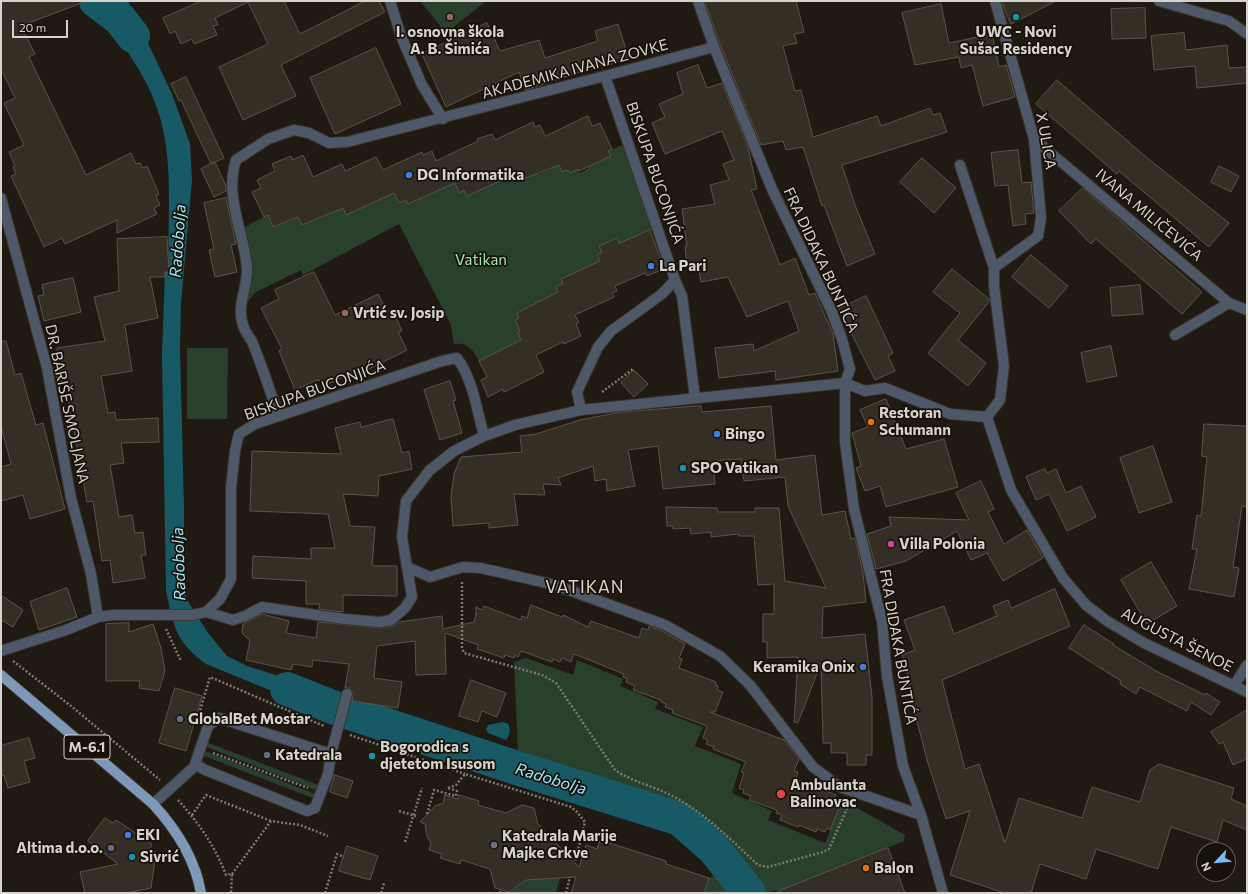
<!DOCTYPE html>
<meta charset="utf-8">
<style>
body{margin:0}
#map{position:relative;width:1248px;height:894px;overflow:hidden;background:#211a12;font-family:Commissioner,sans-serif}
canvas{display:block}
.frame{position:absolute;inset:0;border:2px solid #d6d2cc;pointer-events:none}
.north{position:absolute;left:1196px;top:842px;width:40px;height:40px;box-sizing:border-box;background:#181109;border:1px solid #645e57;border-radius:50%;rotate:244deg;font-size:11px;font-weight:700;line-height:16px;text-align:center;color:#d6d2cc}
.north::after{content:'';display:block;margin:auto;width:14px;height:18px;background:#74c0f6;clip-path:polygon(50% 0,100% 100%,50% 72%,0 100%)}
.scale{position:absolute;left:12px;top:20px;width:56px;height:18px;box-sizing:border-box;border:2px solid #d6d2cc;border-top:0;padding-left:5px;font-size:12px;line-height:14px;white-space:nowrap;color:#d6d2cc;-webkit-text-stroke:3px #181109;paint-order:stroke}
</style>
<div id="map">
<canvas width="1248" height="894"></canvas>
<div class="frame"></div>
<div class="north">N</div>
<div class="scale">20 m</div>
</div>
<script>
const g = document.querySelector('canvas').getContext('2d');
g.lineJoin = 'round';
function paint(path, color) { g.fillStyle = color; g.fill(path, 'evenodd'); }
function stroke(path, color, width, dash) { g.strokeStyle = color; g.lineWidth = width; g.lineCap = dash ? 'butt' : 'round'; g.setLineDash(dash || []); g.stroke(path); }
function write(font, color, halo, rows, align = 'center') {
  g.font = font + ' Commissioner,sans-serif'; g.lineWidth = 3.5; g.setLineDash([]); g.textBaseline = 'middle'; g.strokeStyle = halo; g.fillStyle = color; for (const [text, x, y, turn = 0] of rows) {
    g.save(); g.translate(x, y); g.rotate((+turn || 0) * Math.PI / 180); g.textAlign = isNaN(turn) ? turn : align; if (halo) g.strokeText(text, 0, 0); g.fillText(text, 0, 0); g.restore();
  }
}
paint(new Path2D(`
 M420 1H486L446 33Z
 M628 143 657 227 597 255 600 261 562 279 563 283 556 287 559 294 515 320 520 331 518 333 521 340 479 361C472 349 469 342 454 344L451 325 399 224 303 275 301 270 256 292 248 301 241 300 246 282 239 230 268 215 273 227 298 217 302 225 335 206 337 210 369 204 394 193 399 203 406 200 408 204 438 191 453 179 459 193 464 190 467 196 486 187 482 179 507 174 509 178 516 175 519 181 534 174 536 167 539 174 552 168 557 160 562 172 568 170 578 169 580 173 589 168 586 162 595 164 611 156 608 151Z
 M187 348H228L227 419H187Z
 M526 658 573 675 577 660 623 679 620 686 658 702 655 709 703 727 695 746 741 764 732 793 772 811 768 820 825 843 841 804 845 801 905 835 904 841 785 889 761 893 697 823 667 805 518 752 514 662Z
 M206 742 321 786 318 791 204 746Z
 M203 750 318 795 315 799 202 755Z
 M726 871 743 893H704L709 878Z
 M560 878 556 893H509L526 880Z`), '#29402d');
paint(new Path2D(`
 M107 1H128L172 94 190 144 192 180 181 303 180 346 184 510V582L187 600 208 633 227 656 247 666 333 693 328 714 206 664C175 641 174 627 166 591L162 354 165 272H169C167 221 174 167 160 117 148 76 121 41 94 8Z
 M503 722 508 724C511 730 510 735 506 740L488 733 486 729 488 725Z`), '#175a66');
stroke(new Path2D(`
 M96 1 120 19 133 36
 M287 689 335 708 517 768 680 819 714 849 749 893`), '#175a66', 34);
const building = new Path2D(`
 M1 1H84V2L21 26 35 54 29 57 86 175 131 153 136 164 140 163 143 168 147 166 159 194 156 196 160 205 154 208 157 214 117 233V220L65 244 62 238 44 247 11 176 16 174 13 167 15 166 9 152 24 145 4 103 15 98 1 69Z
 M202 1H284L300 34 365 1H379L385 12 281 65 296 96 243 120 219 67 268 44 248 2 215 18 218 25 213 26 217 35 194 44 192 39 181 44 175 31 170 34 163 18Z
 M705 1H796L804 32 794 34 797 43 783 46 795 91 801 90 813 137 877 116 881 126 930 108 933 115 940 113 947 132 842 165 855 205 875 254 847 266 824 205 822 206 803 147 786 150 783 141 761 145 720 44Z
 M1002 1H1056L1011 24Z
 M941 4 949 43 992 34 999 67 1006 65 1015 97 983 106 972 65 961 68 959 57 915 65 902 13Z
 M1145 8 1146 38 1112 39 1111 9Z
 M487 23 500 51 539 40 545 58 598 41 595 31 618 24 629 59 605 66V64L525 90 519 72 446 107 422 54Z
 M1184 33 1186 50 1227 45 1229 68 1247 67V83L1197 88 1195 66 1154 70 1151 36Z
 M376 48 401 104 335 134 310 78Z
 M698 65 707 88 722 83 748 147 757 189 751 190 780 265 795 258 809 295 815 293 833 334 838 371 776 380 775 371 719 378 715 348 753 344 754 351 799 331 788 301 747 317 728 277 701 282 698 265 687 266 685 246H687L682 209 715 204 710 185 729 180 723 164 734 160 722 131 665 154 652 123 665 117 659 104 683 94 677 73Z
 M186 77 224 158 211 164 181 100 179 101 171 84Z
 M1057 80 1146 157 1229 223 1209 247 1119 171 1117 174 1036 104Z
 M588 116 592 126 600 123 612 149 608 151 611 156 579 171 578 169 570 173 568 170 562 172 559 165 518 181 516 175 509 178V177L467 196 464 190 459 193 455 183 408 204 406 200 399 203 394 193 346 215 343 208 302 225 298 217 273 227 268 215 264 217 252 192 261 188 257 180 275 171 272 164 291 156 293 160 303 155 313 177 342 164 345 171 376 157 383 170 422 152 423 155 432 151 436 161 478 141 477 139 492 134 495 140 533 122 535 127 540 125 545 136Z
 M1018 150 1022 183 1031 182 1034 213 1025 214 1026 224 1013 226 1008 185 995 186 991 153Z
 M922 158 956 188 934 213 900 182Z
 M215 162 226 186V191L214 197 201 169Z
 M1219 166 1239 176 1231 192 1211 182Z
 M1083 188 1202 292 1182 314 1096 239 1091 244 1059 211Z
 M226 198 236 244 231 245 237 272 215 277 209 250 214 249 204 203Z
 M650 230 664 269 647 276 645 273 615 286 617 291 612 293 614 297 575 315 579 322 576 324 581 336 564 344 563 342 536 355 544 372 504 392 503 389 488 397 481 380 487 377 479 361 521 340 518 333 520 331 515 320 519 318 517 313 558 292 556 287 563 283 561 279 600 261 597 255 602 252 599 246 617 238 619 243Z
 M167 237 169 272H165V277H150L158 318 125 325 132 371 101 376 108 413 115 412 116 420 158 418 159 442 121 443 124 463 110 465 119 517 132 515 135 533 143 532 146 555H141L145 578 113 583 110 560 102 561 93 501 87 502 65 381 57 382 55 367H59L57 348 105 341 94 297 119 291 117 239Z
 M1031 255 1068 286 1049 308 1012 277Z
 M952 269 989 299V302L958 340 986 363 968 386 928 353 960 313 933 292Z
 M314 272 335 315 378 294 387 312 392 309 402 331 398 332 407 350 349 379 347 375 330 383 317 380 295 390 279 351 282 349 261 308 279 299 275 290Z
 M73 278 81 312 44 321 38 296 44 295 42 285Z
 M1140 285 1143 314 1112 316 1110 288Z
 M866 296 893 353 888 356 895 371 875 380 839 309Z
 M1 341H6L15 375 21 373 36 425 43 423 65 509 30 519 23 495 1 501V467L11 464 1 426Z
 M1111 346 1117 376 1087 382 1081 353Z
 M634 370 648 384 634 397 621 383Z
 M450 381 456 400 453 401 462 433 440 440 424 390Z
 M886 399 906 449 944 439 958 487 886 507 880 486 865 491 856 468 861 466 852 433 868 427 860 410Z
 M701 406 702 412 771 406 776 460 815 455 822 515 845 511 851 539 855 538 863 573 866 602 823 607 822 638 865 634 872 697V755H866V765H847V753H831V743H823L821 663 798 723 794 722 798 657 767 658V642H763V614H774V584L758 585 754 536H739V534L711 537V532L691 534 690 528 673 529V526H667L666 507 717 508 718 512H755V508H779L785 581 826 588 788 506 785 477 744 481 741 459 713 461 715 484 663 489 658 446 628 450 635 486 607 491 606 479 595 481 593 466 558 478 561 485 543 484 545 495 514 494 518 525 489 528V523L453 526 451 496 454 474 461 457 522 452 520 436 536 434 580 420 621 412Z
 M393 419 402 453 409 451 412 469 379 476 378 496 343 494 350 526 375 527 372 566H397V596L343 595V612L319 609 320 604H306V581L252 578 253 556 311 559V548H335L328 514 250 511 252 451 341 454 335 428 360 422 361 427Z
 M1204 424 1247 426V507L1242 506 1233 567 1239 568 1234 597 1189 589 1197 549H1192L1197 515 1201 516 1207 457 1202 456Z
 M1153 446 1172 502 1139 513 1120 458Z
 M1045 469 1047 473 1056 469 1066 493 1081 486 1096 517 1067 531 1049 494 1036 500 1026 477Z
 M981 481 994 509 988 512 1004 544 1027 530 1043 558 1003 581 987 553 971 560 957 531 906 561 876 569 867 534 891 526 889 517 969 520 956 493Z
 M1151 562 1177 606 1147 624 1121 580Z
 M67 588 77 617 39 630 30 602Z
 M1055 589 1070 626 942 680 965 769 979 764 1005 843 1019 798 1082 818 1092 787 1140 802 1150 770 1159 764 1234 788 1231 799 1247 806V830L1223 820 1217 842 1171 827 1158 869 1096 849 1086 879 1040 864 1031 893H1005L950 875 970 811 946 819 927 760 913 706 906 665 902 655 915 650 904 620 944 606 954 634 997 616 993 606 1008 600 1011 608Z
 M1 595 23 610 13 627 1 620Z
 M531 605 562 617 563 615 588 627 591 621 639 638 642 628 648 630 649 626 662 631 685 644 679 658 682 659 679 668 716 682 715 685 718 686 717 690 723 692 715 712H710L784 740 799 759 794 771 798 772 796 779 836 795 833 801 841 804 830 830 827 828 825 832 817 829 816 832 799 825 798 827 780 820 782 815 776 813 777 810 749 800 751 796 743 793 744 790 739 788 744 773 741 772 746 762 713 749 714 747 706 744 708 740 703 738 707 726 672 713 673 710 665 707 666 704 661 702V700L633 690 635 686 626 682 627 678 623 677 624 674 574 654 571 662 562 658 560 662 553 659 552 662 521 651 518 657 515 655 514 658 505 655 504 658 477 649 478 645 445 633 446 674 416 675 415 641 377 646 374 678 402 682 398 708 352 701 353 692 349 688H345L349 664 313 660 312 667 293 664 291 670 246 660 250 641 242 633 243 624 262 614 289 621 286 633 316 638 318 622 380 628 393 626 399 622 442 616 443 629 474 622 476 615V607L482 610 484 606 521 620 522 616 527 618Z
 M129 623V632L153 624 161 648 165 671 159 691 139 688 140 681H106V624Z
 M1084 625 1114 644 1113 645 1158 672 1205 695 1206 693 1220 702 1211 715 1191 702 1187 711 1140 687 1136 694 1120 684 1121 681 1069 648Z
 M471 680 506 693 497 717 482 711 478 722 459 716Z
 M175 688 202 696 186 751 159 743Z
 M1247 710V759L1233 765 1223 742 1219 744 1211 732Z
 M29 738 35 758 24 761 30 782 8 788 4 775 1 776V746Z
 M335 775 353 781 347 798 330 792Z
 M445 795 458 799 459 795 479 801 478 805 506 813 522 805 534 808 538 824 579 867 586 845 597 849 600 840 666 861V864L709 878 704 893H571L576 877 526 880 509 892 495 888 490 869 461 860 460 864 440 858 442 854 429 850 431 843 427 836 425 824 420 822 435 806 443 803Z
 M105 818 113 823 116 820 152 844 150 849 156 853 151 888 126 893H85L80 872 118 864 88 841Z
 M347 846 378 856 370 880 339 871Z
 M888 848 905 893H777V892Z`);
paint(building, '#342e25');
stroke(building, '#5b544a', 1);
const lane = new Path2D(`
 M390 1 401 36 422 85 443 119
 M605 76 714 47
 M675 280 682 296 695 398
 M1175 335 1229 303
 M331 754 347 694
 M153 804 194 767 208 726 219 718 331 754 328 774 315 808 307 811 203 769 196 764`);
const street = new Path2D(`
 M698 1 714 47 772 189 831 310 842 339 850 369 845 383V442L854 509 882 621 887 676 903 766 921 815 943 893
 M1159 1 1229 21 1247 34
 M1034 139 1229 303 1247 310
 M1 198 47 368 71 498 91 574 98 617
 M994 268 1038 236 1041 218 1034 139 995 1
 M279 416C270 392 263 368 253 344 251 338 246 334 244 328 235 305 248 289 247 268 244 232 224 196 236 160L268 139 294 130 309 133 329 143 347 142 605 76 675 280 662 294 611 331 598 347 577 392 581 410
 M987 417 1011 490 1063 578 1086 605 1107 621 1144 643 1247 692
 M407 567 430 577 463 567 480 568 503 573 555 585 665 625 720 656 750 685 813 767 840 787 921 815
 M206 612 233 620 245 616 262 607 344 619 380 622 391 620 405 608 412 597 402 537 406 501 429 471 454 451 484 436 515 425 581 410 845 383 865 391 885 388 950 414 987 417 1000 400 1004 366 994 286V268L960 165
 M1 651 66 630 98 617 113 615H192L206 612 220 599 231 579V488L235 451 239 434 255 424 442 361 457 358C473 379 477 411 484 436
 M1234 686 1247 665`);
const primary = new Path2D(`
 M1 675 153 804C176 829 195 858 201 893`);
stroke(lane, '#3a342c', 12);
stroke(street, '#3a342c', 12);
stroke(primary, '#3a342c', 12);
stroke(new Path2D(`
 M602 392 633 369
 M462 582V648L464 653 542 675 556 683 615 770C634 783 658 787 678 799 708 816 733 842 758 865L768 867 823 852 829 849 849 804
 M166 629 181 661
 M13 661 71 706 160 780
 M199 714 210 677 324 726
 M350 735 465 774
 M213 753 308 788
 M448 788 456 785 465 774 571 807 577 812 585 822 575 862
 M178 800C198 822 215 846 226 875L232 874 231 893
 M399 811 416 816
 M427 814 434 790 456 796 457 791 448 788
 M192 815 206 795 271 821
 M405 842 422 788
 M232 874 271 821 300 825 328 836
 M325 893 337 854 344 857
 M381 893 384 883
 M500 893 501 890
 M566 893 570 877`), '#7d7871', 2.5, [2, 2]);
stroke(lane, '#4d5969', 10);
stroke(street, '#4d5969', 10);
stroke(primary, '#7e98b9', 10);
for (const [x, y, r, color] of [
 [450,17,4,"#8d6e63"],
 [1016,17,4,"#0f9aa8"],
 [409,175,4,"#3f7fe0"],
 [651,266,4,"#3f7fe0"],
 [345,313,4,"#8d6e63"],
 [871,422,4,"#e8710a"],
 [717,434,4,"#3f7fe0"],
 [683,468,4,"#0f9aa8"],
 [891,544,4,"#d1479c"],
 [863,667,4,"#3f7fe0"],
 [180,719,4,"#5c6f8a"],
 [267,755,4,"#5c6f8a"],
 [372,756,4,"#0f9aa8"],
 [781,794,5,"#e0444e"],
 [128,835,4,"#3f7fe0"],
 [494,845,4,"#6b7280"],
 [111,848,4,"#5c6f8a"],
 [132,857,4,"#0f9aa8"],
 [866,868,4,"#e8710a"]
]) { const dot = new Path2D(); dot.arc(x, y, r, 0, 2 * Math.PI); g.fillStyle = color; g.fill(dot); stroke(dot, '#181109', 1.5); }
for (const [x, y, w] of [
 [87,747,46]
]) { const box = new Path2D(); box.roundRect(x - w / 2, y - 12, w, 24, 3); g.fillStyle = '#181109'; g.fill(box); stroke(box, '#d6d2cc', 1); }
write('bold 14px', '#d6d2cc', null, [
 ["M-6.1",87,747]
]);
write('bold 15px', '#d6d2cc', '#181109', [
 ["I. osnovna škola",450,32,"center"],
 ["A. B. Šimića",450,49,"center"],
 ["UWC - Novi",1016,32,"center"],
 ["Sušac Residency",1016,49,"center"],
 ["DG Informatika",417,175],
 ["La Pari",659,266],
 ["Vrtić sv. Josip",353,313],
 ["Restoran",879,413],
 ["Schumann",879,430],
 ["Bingo",725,434],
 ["SPO Vatikan",691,468],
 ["Villa Polonia",899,544],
 ["Keramika Onix",855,667,"right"],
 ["GlobalBet Mostar",188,719],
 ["Bogorodica s",380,747],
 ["djetetom Isusom",380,764],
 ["Katedrala",275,755],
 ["Ambulanta",790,785],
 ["Balinovac",790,802],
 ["EKI",136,835],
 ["Katedrala Marije",502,836],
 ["Majke Crkve",502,853],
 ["Altima d.o.o.",103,848,"right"],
 ["Sivrić",140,857],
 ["Balon",874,868]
], 'left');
write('15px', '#d6d2cc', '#181109', [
 ["AKADEMIKA IVANA ZOVKE",575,69,-15],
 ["X ULICA",1046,141,80],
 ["BISKUPA BUCONJIĆA",655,173,71],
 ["IVANA MILIČEVIĆA",1149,215,40],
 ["FRA DIDAKA BUNTIĆA",821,260,65],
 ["BISKUPA BUCONJIĆA",315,390,-20],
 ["DR. BARIŠE SMOLJANA",67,404,78],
 ["AUGUSTA ŠENOE",1177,640,27],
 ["FRA DIDAKA BUNTIĆA",898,647,80]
]);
write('15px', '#a4e4b0', '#181109', [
 ["Vatikan",481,260]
]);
write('italic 16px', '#9de8f9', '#181109', [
 ["Radobolja",178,241,-86],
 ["Radobolja",179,564,-92],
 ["Radobolja",551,779,17]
]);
g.letterSpacing = '1px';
write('17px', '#ded5c9', '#181109', [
 ["VATIKAN",585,587]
]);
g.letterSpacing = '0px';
</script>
